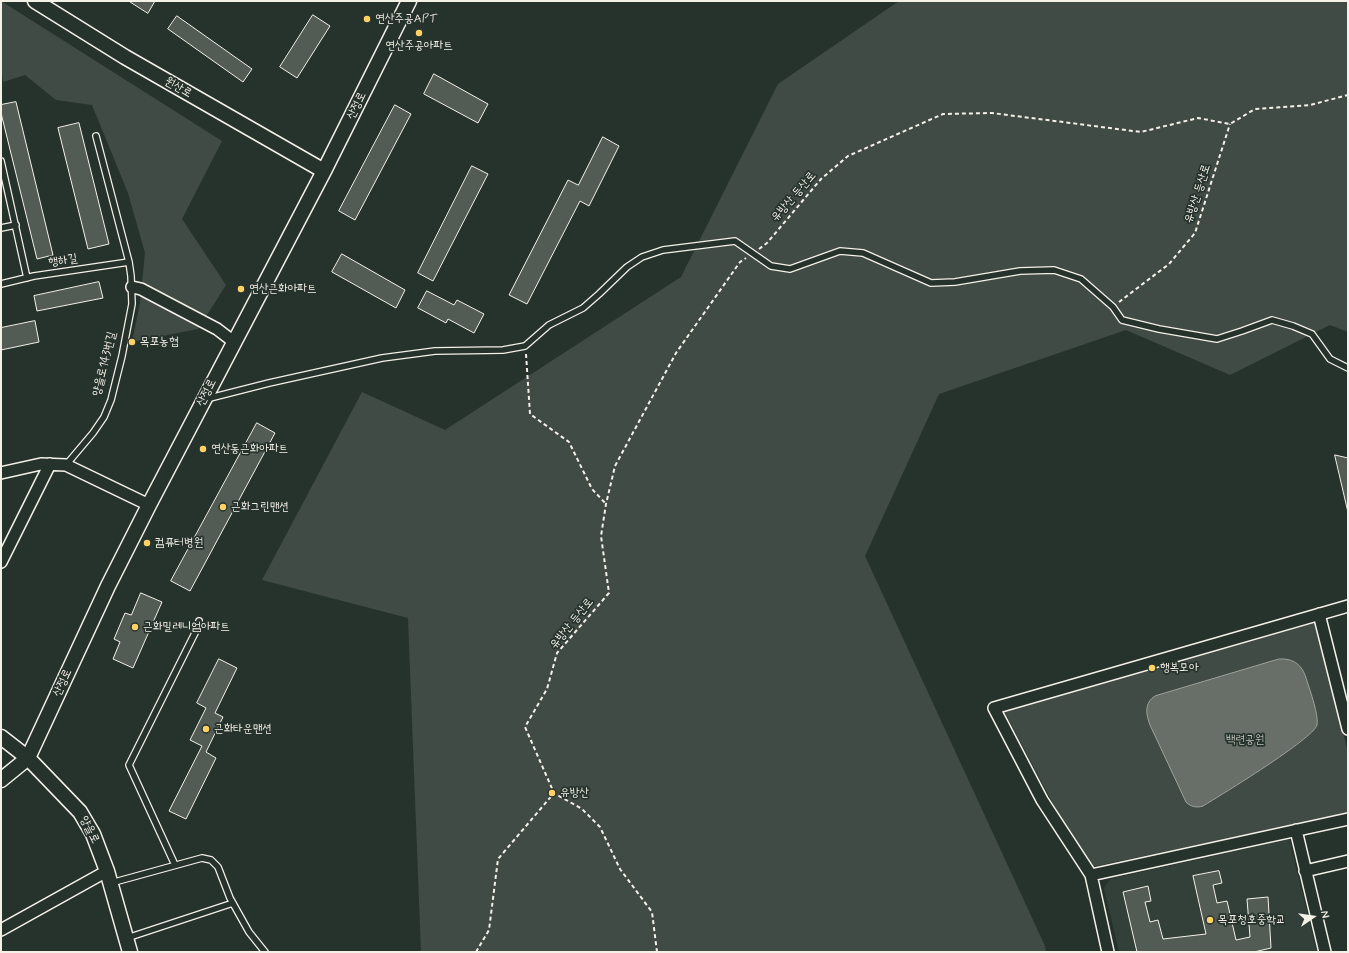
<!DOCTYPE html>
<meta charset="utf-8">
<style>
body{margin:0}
#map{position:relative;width:1349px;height:953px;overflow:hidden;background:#26332d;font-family:Mynerve,sans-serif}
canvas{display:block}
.frame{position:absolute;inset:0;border:2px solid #f4f1e8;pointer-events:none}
.north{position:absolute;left:1293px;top:897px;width:40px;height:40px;-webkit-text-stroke:3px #26332d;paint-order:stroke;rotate:77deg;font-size:11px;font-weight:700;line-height:16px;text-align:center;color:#f4f1e8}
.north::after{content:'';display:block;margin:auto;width:14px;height:18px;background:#f4f1e8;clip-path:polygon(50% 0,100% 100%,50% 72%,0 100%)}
</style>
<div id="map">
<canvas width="1349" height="953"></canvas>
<div class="frame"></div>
<div class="north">N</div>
</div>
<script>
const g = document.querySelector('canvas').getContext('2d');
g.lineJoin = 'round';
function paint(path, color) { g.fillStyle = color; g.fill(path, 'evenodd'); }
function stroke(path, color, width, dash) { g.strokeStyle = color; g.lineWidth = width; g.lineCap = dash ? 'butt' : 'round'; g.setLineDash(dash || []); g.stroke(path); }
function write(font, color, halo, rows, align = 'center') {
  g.font = font + ' Mynerve,"Poor Story",sans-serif'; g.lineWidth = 3.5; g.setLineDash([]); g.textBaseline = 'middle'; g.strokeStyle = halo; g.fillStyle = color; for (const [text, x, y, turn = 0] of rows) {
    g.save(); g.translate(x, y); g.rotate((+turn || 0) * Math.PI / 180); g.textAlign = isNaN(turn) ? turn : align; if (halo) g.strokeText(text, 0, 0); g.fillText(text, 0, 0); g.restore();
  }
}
paint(new Path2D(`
 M1289 839 1317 952H1119L1104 888 1110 879Z`), '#333f39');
paint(new Path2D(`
 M1 1 222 141 182 219 226 285 198 329 132 342 140 303 145 253 128 193 92 105 56 100 25 75 3 82 1 62Z
 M899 1H1348V332L1330 325 1230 375 1126 330 939 394 865 556 1045 946 1046 952H421L408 618 262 580 362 392 445 430 681 277 778 84Z
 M1315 623 1348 752V813L1087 868 1004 711Z`), '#414b45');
const water = new Path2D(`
 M1279 659C1295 658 1303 666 1307 681 1310 690 1319 716 1317 725 1313 739 1221 795 1203 806 1197 808 1191 807 1186 802L1150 725C1146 714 1144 703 1155 696Z`);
paint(water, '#676f68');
stroke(water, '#9fa39b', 1);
const building = new Path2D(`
 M129 1H155L148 13Z
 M313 15 330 26 297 78 280 67Z
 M177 16 252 69 243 82 168 29Z
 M434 74 488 104 478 123 424 94Z
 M16 102 53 255 37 259 1 113V105Z
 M395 105 411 114 355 220 339 211Z
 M79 123 109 244 88 249 58 128Z
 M603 137 619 146 589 206 580 201 527 304 509 295 568 180 578 185Z
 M472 166 488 174 433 281 418 273Z
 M342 254 405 290 396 308 332 272Z
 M99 282 103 298 37 311 34 296Z
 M427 291 454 305 457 300 484 314 474 333 448 319 446 323 418 308Z
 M35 321 39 342 1 350V328Z
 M257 423 275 433 190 591 171 581Z
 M1335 455 1348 458V512Z
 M141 593 162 602 133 668 113 659 120 642 114 639 125 613 131 615Z
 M219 659 237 668 215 713 223 717 206 752 216 758 186 819 169 811 202 746 190 740 206 708 197 703Z
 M1219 871 1222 883 1213 885 1217 903 1227 901 1236 940 1250 937 1247 899 1268 897 1271 948 1254 952H1137L1123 892 1148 886 1151 901 1145 902 1150 922 1158 920 1163 939 1206 934 1193 876Z`);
paint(building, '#525c55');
stroke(building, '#f4f1e8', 1);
const service = new Path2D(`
 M1 161 27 278
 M1 228 16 225
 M1 284 34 276 129 262
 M206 399 269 383 382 358 435 351 503 350 525 346 549 325 583 308 599 294 627 267 642 257 663 250 735 241 771 266 790 269 840 251 863 253 931 283 955 282 1020 271 1054 270 1081 279 1113 307 1122 320 1159 329 1217 339 1242 331 1272 320 1293 326 1312 334 1330 359 1348 368
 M66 465 93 433 104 417 111 400 122 356 132 304 131 276 129 262 96 136
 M175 865 129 765 197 629 199 621
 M111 883 202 858 211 860 218 867 230 898 249 932 265 952
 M127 938 233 903`);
const minor = new Path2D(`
 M132 287 141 289 217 329 234 342
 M1 473 41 464 66 465 149 505
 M1 562 50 464
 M1319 614 1348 729
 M1296 830 1325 952
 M1305 871 1348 861
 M1091 875 1348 819
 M1 930 107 871
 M1108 952 1091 875 1042 800 994 708 1348 606`);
const tertiary = new Path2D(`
 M35 1 125 57 324 171
 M1 737 28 758 80 812 93 834 107 871 130 952
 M1 780 28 758 108 586 149 505 324 171 409 1`);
stroke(service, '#f4f1e8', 8);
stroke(minor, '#f4f1e8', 14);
stroke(tertiary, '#f4f1e8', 17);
stroke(new Path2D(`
 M759 249 767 243 821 179 848 156 943 114 992 113 1141 132 1198 118 1230 124 1255 109 1310 105 1348 95
 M1119 302 1169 264 1195 233 1230 124
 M526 354 530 414 569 442 592 489 606 504
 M476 952 489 930 498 859 554 793
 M657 952 652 912 620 869 600 827 582 809 554 793 525 727 547 689 557 653 609 593 601 536 606 504 615 466 676 353 740 262 746 258`), '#f4f1e8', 2, [4, 3]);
stroke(service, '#26332d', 5.5);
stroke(minor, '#26332d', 11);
stroke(tertiary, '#26332d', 14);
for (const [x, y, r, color] of [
 [367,19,4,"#ffd166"],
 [419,33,4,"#ffd166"],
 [241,289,4,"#ffd166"],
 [132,342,4,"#ffd166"],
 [203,449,4,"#ffd166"],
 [223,507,4,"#ffd166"],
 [147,543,4,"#ffd166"],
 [135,627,4,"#ffd166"],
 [1152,668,4,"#ffd166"],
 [206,729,4,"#ffd166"],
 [552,793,4,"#ffd166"],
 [1210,920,4,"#ffd166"]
]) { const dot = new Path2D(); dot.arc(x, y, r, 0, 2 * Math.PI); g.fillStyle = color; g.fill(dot); stroke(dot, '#26332d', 1.5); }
write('12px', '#f4f1e8', '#26332d', [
 ["연산주공APT",375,19],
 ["연산주공아파트",419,46,"center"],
 ["연산근화아파트",249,289],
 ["목포농협",140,342],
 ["연산동근화아파트",211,449],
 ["근화그린맨션",231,507],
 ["컴퓨터병원",155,543],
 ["근화밀레니엄아파트",143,627],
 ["행복모아",1160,668],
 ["근화타운맨션",214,729],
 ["유방산",560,793],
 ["목포청호중학교",1218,920]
], 'left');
write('12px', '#f4f1e8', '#26332d', [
 ["원산로",178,88,30],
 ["산정로",357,106,-64],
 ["유방산 등산로",1198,194,-72],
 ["유방산 등산로",794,197,-49],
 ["행하길",63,261,-9],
 ["양을로143번길",105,364,-76],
 ["산정로",207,393,-63],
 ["유방산 등산로",572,624,-51],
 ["산정로",63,683,-65],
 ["양을로",89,830,63]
]);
write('12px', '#bebfb7', '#26332d', [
 ["백련공원",1245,740]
]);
</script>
